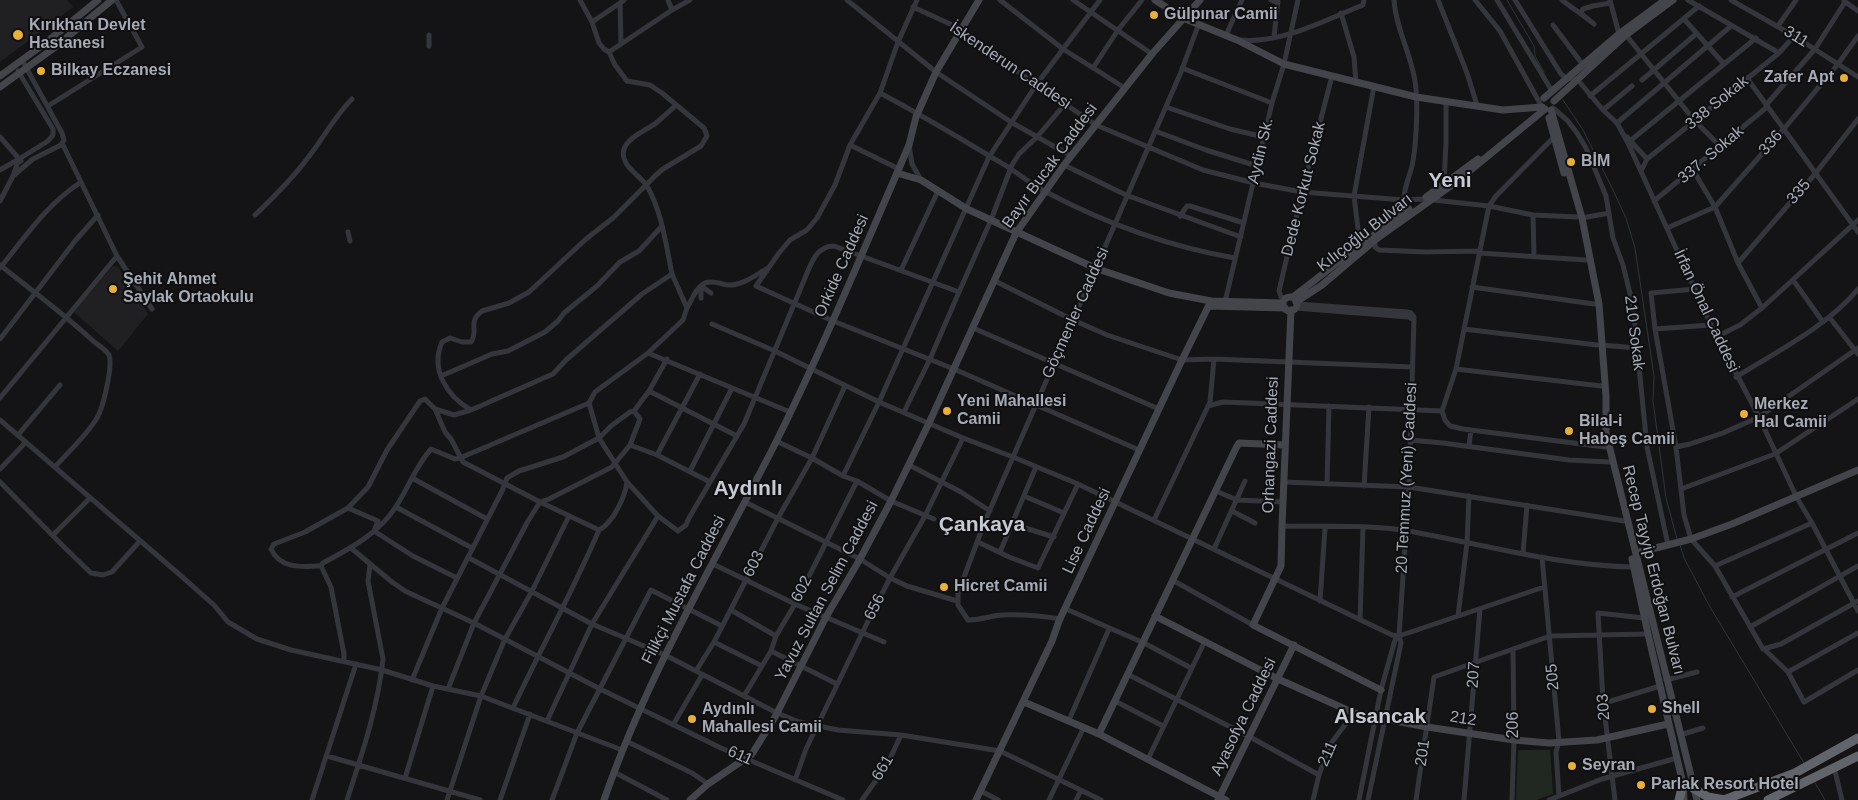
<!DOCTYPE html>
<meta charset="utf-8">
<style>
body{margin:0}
canvas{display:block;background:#141416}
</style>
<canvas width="1858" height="800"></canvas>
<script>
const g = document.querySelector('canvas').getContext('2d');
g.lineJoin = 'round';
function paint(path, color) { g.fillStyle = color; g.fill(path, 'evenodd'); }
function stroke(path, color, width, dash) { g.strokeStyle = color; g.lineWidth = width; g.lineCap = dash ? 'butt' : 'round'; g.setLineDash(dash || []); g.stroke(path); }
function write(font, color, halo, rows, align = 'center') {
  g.font = font + ' Arial,sans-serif'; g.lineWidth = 4; g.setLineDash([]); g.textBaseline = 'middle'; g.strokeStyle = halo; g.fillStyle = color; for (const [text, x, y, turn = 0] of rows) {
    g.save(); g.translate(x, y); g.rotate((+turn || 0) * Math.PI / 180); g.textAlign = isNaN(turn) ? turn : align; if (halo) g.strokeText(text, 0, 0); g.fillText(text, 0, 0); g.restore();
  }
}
paint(new Path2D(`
 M0 0H67L73 7 0 62Z
 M113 266 118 267 148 314 118 351 74 312Z`), '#202023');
paint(new Path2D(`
 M1518 750H1550L1553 794 1536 800H1516Z`), '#212821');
stroke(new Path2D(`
 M1507 0 1534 46 1535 56 1544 72
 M1563 100 1583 130 1613 190 1626 218 1635 248 1654 376 1653 401 1666 498 1677 539
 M1680 545 1684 558 1710 607 1804 763
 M1814 781 1825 800`), '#2d353b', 1);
stroke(new Path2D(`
 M668 0 672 10
 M847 0 936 72 1011 122 1071 156
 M917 0 898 42 880 93 850 145 835 185 817 218 807 230 790 240 779 253 756 286 833 321 954 369 1139 450
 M1000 0 1063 49 1125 88
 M1073 0 1152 54
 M1271 0 1278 3
 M1394 0C1396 31 1414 59 1416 89 1418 108 1416 148 1412 166 1409 178 1404 187 1404 200
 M1438 0 1467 73 1477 105
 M1475 0 1500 31 1542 107
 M1497 0 1552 91
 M1515 0 1561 74 1566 78 1577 79 1603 110 1617 123 1628 143 1711 325 1759 417 1797 498 1812 523 1858 611
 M1562 0C1573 9 1584 15 1594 24
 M1610 0 1619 34 1626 35 1694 120 1721 147
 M1688 0 1779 53
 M1731 0 1794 36 1858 77
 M1844 1 1858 11
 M913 7 961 29 999 59 1096 125 1203 170 1254 183 1302 192 1404 200 1424 199 1489 206 1533 215 1577 217
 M1341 13 1354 57 1356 83
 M1581 13 1583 9 1593 6 1610 3
 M1684 19 1724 64
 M592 22 620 3
 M1553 25 1583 65
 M1778 26 1796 0
 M1226 35 1242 0
 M1274 37 1278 0
 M1240 40C1282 44 1325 20 1363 5L1364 0
 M621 44 620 3 624 0
 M429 46V35
 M609 52 672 10 690 0
 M1093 68 1118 30 1142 0
 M1182 68 1272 103
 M1747 78 1858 232
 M1642 80 1696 34
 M880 93C924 116 968 143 1011 169 1023 177 1034 186 1046 192 1105 223 1170 247 1235 258
 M1590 96 1699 6
 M1766 105 1815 49 1845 2
 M48 106 142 47 116 0
 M1166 107 1230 129 1264 137
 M1553 108 1567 120 1577 133 1586 148 1606 196 1613 238 1623 265 1633 306 1647 447 1668 545
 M1603 110 1632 86
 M1618 124 1617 123 1731 26
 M1155 131 1206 150 1257 166
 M0 137 21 161
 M1627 137 1647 159
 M1553 138 1496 196 1489 206 1456 369 1442 411 1445 420 1450 426 1463 429 1605 447
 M1630 141 1756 38
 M62 143 117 256 152 309
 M850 145 899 169
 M909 145 912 164 921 180
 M1064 165 1126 195 1241 237
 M0 170 19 159
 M1693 170 1715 207 1738 263 1762 308
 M1641 171 1647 159 1779 53 1794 36
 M13 176 33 159 61 145 64 140 62 133 22 60
 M1444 183 1446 142V101
 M0 201 13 176 19 159 48 141 53 135V129L18 71
 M1654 201 1767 107
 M255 215C275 196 294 177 310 155 324 137 335 116 352 99
 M1533 215 1534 257
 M1180 216 1187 206H1190L1244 223
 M1582 218 1609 213
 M1667 228 1715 207 1783 130 1838 64 1858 36
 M348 232 350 241
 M1375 240V247L1379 250 1426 252 1479 251
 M1360 245 1354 196 1374 86
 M1479 253 1586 260
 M1738 263 1815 174 1858 119
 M0 265C31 290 63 313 92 340 97 345 105 348 109 355 113 366 103 411 95 421 84 438 68 452 55 467
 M0 268C26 236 46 205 81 182
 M901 270 938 191
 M672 274C666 245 662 212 647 186 640 175 619 165 624 149 628 137 647 130 656 123 663 117 670 111 676 105
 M1793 280 1823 322
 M995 281 1073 320 1107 335 1182 360 1214 359 1412 367
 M701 286 711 293
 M1472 287 1594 304
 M701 298V286
 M1285 298 1281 297 1279 291 1302 192 1332 76
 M1225 302 1272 103 1284 64 1298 0
 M1297 304 1407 312 1411 313 1414 317 1409 487 1399 636 1401 643 1368 800
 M687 308C692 300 696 287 705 283 713 279 724 286 732 285 745 284 757 274 768 268
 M1295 308 1409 317 1414 320
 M1830 318 1858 354
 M712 324 775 351 879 402 963 438 1013 457 1078 484 1392 635 1399 636 1544 587
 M973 328 1159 409
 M1464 329 1597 345
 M1655 329 1651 293 1695 289
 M1718 336 1740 325 1762 308 1858 220
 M0 339 75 241 98 215
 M1601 345 1637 348
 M1858 348 1759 417 1723 433 1690 444 1676 447 1684 515 1691 539 1715 566 1763 649 1781 644 1858 601
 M648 353 790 412
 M1456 369 1601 386
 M441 376 492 354 508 351 545 332 558 321 564 313 597 286 620 262 639 251 662 226
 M1736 377C1776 352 1829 325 1858 289
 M649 391 737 436
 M0 398 117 256
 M589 403 599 438 627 482 658 516 678 531 686 525 689 518 744 424 805 278C811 264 816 246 834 246L959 292 991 220 1012 165 1019 154 1037 137 1065 104
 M1208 406 1223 402 1442 411
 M471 410C447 396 430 370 442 342L450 338 462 342H471C479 331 467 322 482 311L509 303 529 292 586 239 613 218 655 176 663 169 701 146 707 136 704 128 662 93 650 85 627 81 615 65 609 52 604 49 599 43 592 22 580 0
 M904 412 930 359 959 292
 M0 420 180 575 214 605 228 622 257 639 291 650 382 670 433 686 481 696 622 750
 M18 435 60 385
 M1410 440 1443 443 1569 460 1609 462
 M776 441 812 458 843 476 857 481 891 501 934 519
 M630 445 657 455 710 482
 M1469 446 1471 430
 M1676 447 1655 329 1711 325
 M657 455 700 374
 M909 465 961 492 990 511
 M0 469 26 442
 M690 471 732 388
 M843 476 879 402 989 157 1036 85 1100 0
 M412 478 487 519
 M0 482 65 548 91 573 103 575 112 572 140 541
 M1284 482 1409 487 1624 521
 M1327 484 1329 406
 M1364 486 1369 407
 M1681 489 1775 454 1858 399
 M1216 491 1237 500 1283 502
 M1024 496 1064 513
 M745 502 860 559 890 578 907 586 957 601
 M396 507 472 548
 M1232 511 1255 523
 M1154 520 1210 402 1214 359
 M985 521 1012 524 1054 537
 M1282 526C1322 527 1368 524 1408 531 1483 544 1558 566 1634 567
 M53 535 90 498
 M978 542 1009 557 1038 568 1078 484
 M351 548 392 582 405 591 474 623 600 689 721 748 843 800
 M1214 549 1245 481
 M1000 552 1036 467
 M1523 553 1527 505
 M1542 557 1559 741 1556 752 1559 796
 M469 558 592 624 665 655 777 713 799 722 838 730 901 735 1000 751 1101 800
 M713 564 795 604 884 642
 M321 566C302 567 280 569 271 549L274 544 305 532 348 508
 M1715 566 1812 523
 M457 578 413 556 374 531 378 521 348 508 368 487 387 450 420 401 425 399 435 409 445 432 451 439 463 462 540 502 599 530
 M1174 581 1253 625
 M1732 597 1858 533
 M1320 601 1325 528
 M1066 609 1144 643 1191 668
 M731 610 776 636
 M1458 616 1467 543 1469 496
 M1061 619C1042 616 1022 614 1002 615 990 616 980 620 968 620L958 605V593L985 521 1115 224 1181 72 1198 26
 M1360 620 1363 528
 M1750 627 1858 566
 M714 642 762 666
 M1763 648 1788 672 1804 702 1858 670
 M771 651 837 684
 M344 661V654L331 587 321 566 323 563C349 549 378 534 395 508 408 489 415 467 431 449L455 459 460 458 589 403 595 392 648 353 683 320 687 308 672 274 642 294 566 360 553 374 471 410 454 415 435 409
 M696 671 714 642 778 518 812 458 845 386
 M1788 672 1858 633
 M1127 674 1250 737 1319 775
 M412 680 442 608 502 491 507 478 519 471 563 457 599 438 611 426 630 412 634 411 649 391 667 359
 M1666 680 1697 672
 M448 689 474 623 528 521 540 502 549 499 612 467 630 445 640 419 634 411
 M744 696 771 651 776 636 795 604 857 481
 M1115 701 1163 726
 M1603 701H1611L1660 686
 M513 708C541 648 573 591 599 530 613 523 625 497 627 482
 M1069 720 1109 629
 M547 721 592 624 658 516
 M673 725 702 675
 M1680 735 1703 728
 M626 741 692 773 708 784
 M327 756 480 800
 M1148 759 1205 641
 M1834 767 1842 800
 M614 772 667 800
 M405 778 433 686
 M795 780 806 749 871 615 890 578 925 516 963 438
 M981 791 998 800
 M312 800 356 664
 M347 800C362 754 378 707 383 659L368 581 370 565
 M447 800 481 696 505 639 532 591 569 516
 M500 800 530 714
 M552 800 577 733 651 590 722 626
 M862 800 887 765 901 735
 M1049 800 1084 727
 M1076 800 1081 790
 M1313 800 1319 775 1329 746 1354 713
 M1359 800 1381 690 1395 640 1399 636
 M1416 800 1434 677 1550 636 1648 634
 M1464 800 1480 609
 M1512 800 1514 740 1513 649
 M1549 800 1602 779 1677 758
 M1615 800 1603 701 1598 613 1644 618`), '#35363b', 5);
stroke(new Path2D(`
 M1155 0 1183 18 1237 40 1284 64 1416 97 1503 110 1542 107
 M0 76 48 41 98 0
 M0 87 54 48 112 0
 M1544 98 1619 34 1665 0
 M1554 101 1626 35 1673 0
 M1551 110 1582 218 1599 304 1606 396V433L1697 800
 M1549 118 1564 173
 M897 173 921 180 967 209 1095 268 1169 293 1211 301 1283 303
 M1426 197 1478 159
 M1293 297 1360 245 1409 209
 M1283 304a7 7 0 1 1 14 0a7 7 0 1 1-14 0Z
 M1296 302 1322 285 1375 240 1455 183 1545 109
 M1209 306 1285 308
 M1291 310 1282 526 1281 566 1253 625 1381 690
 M1636 553 1691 539 1732 524 1858 470
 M1632 559 1648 634 1683 784 1684 800
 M1155 616 1278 679 1354 713 1427 727 1514 740 1549 743 1597 740 1668 724
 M1024 702 1099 734 1226 800
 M1099 734 1236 448 1239 443 1285 445
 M604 800C647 675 716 560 776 442 820 354 858 263 897 173L909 145 916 117 936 72 979 0
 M690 800 708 784 752 754 775 717 826 617 860 559 891 501 929 423 1016 233 1064 165 1152 54 1200 0
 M976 800 1052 641 1059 621 1182 360 1211 301
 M1218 800 1294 645`), '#43454b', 7);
stroke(new Path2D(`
 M1693 788 1708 797 1725 800
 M1679 800 1683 784
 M1724 800 1795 773 1858 738
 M1768 800 1858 756`), '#62646b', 9);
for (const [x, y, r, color] of [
 [1154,15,5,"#e8b03a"],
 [18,35,6,"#e8b03a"],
 [41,71,5,"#e8b03a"],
 [1844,78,5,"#e8b03a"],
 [1571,162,5,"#e8b03a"],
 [113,289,5,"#e8b03a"],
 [947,411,5,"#e8b03a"],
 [1744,414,5,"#e8b03a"],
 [1569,431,5,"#e8b03a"],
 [944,587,5,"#e8b03a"],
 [1652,709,5,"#e8b03a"],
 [692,719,5,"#e8b03a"],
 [1572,766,5,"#e8b03a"],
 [1641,785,5,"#e8b03a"]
]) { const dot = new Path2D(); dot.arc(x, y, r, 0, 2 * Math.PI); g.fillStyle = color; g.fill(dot); stroke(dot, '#0f0f11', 2); }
write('bold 16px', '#a7abb5', '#0f0f11', [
 ["Gülpınar Camii",1164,15],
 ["Kırıkhan Devlet",29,26],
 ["Hastanesi",29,44],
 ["Bilkay Eczanesi",51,71],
 ["Zafer Apt",1834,78,"right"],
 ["BİM",1581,162],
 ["Şehit Ahmet",123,280],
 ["Saylak Ortaokulu",123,298],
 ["Yeni Mahallesi",957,402],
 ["Camii",957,420],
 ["Merkez",1754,405],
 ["Hal Camii",1754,423],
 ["Bilal-i",1579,422],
 ["Habeş Camii",1579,440],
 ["Hicret Camii",954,587],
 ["Shell",1662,709],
 ["Aydınlı",702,710],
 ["Mahallesi Camii",702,728],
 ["Seyran",1582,766],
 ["Parlak Resort Hotel",1651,785]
], 'left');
write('16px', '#a7abb5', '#0f0f11', [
 ["311",1796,37,32],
 ["İskenderun Caddesi",1010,66,34],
 ["338 Sokak",1717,103,-39],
 ["336",1771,143,-49],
 ["Aydin Sk.",1261,151,-77],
 ["337. Sokak",1711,155,-40],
 ["Bayır Bucak Caddesi",1050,166,-54],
 ["Dede Korkut Sokak",1304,189,-76],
 ["335",1799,192,-49],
 ["Kılıçoğlu Bulvarı",1365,233,-38],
 ["Orkide Caddesi",842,266,-66],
 ["İrfan Önal Caddesi",1706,311,65],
 ["Göçmenler Caddesi",1076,313,-66],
 ["210 Sokak",1634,333,83],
 ["Orhangazi Caddesi",1271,445,-88],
 ["20 Temmuz (Yeni) Caddesi",1407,478,-87],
 ["Lise Caddesi",1087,531,-65],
 ["603",754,564,-63],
 ["Recep Tayyip Erdoğan Bulvarı",1653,570,76],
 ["602",802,589,-63],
 ["Filikçi Mustafa Caddesi",684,590,-63],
 ["Yavuz Sultan Selim Caddesi",827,591,-62],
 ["656",875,607,-64],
 ["207",1474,675,-86],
 ["205",1553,677,-95],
 ["203",1604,707,-94],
 ["Ayasofya Caddesi",1244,717,-64],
 ["212",1463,719,9],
 ["206",1514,725,-90],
 ["201",1423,753,-82],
 ["211",1328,754,-66],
 ["611",740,756,24],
 ["661",883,768,-59]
]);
write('bold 21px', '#c7cad2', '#0f0f11', [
 ["Yeni",1450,181],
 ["Aydınlı",748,489],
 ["Çankaya",982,525],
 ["Alsancak",1380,717]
]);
</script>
